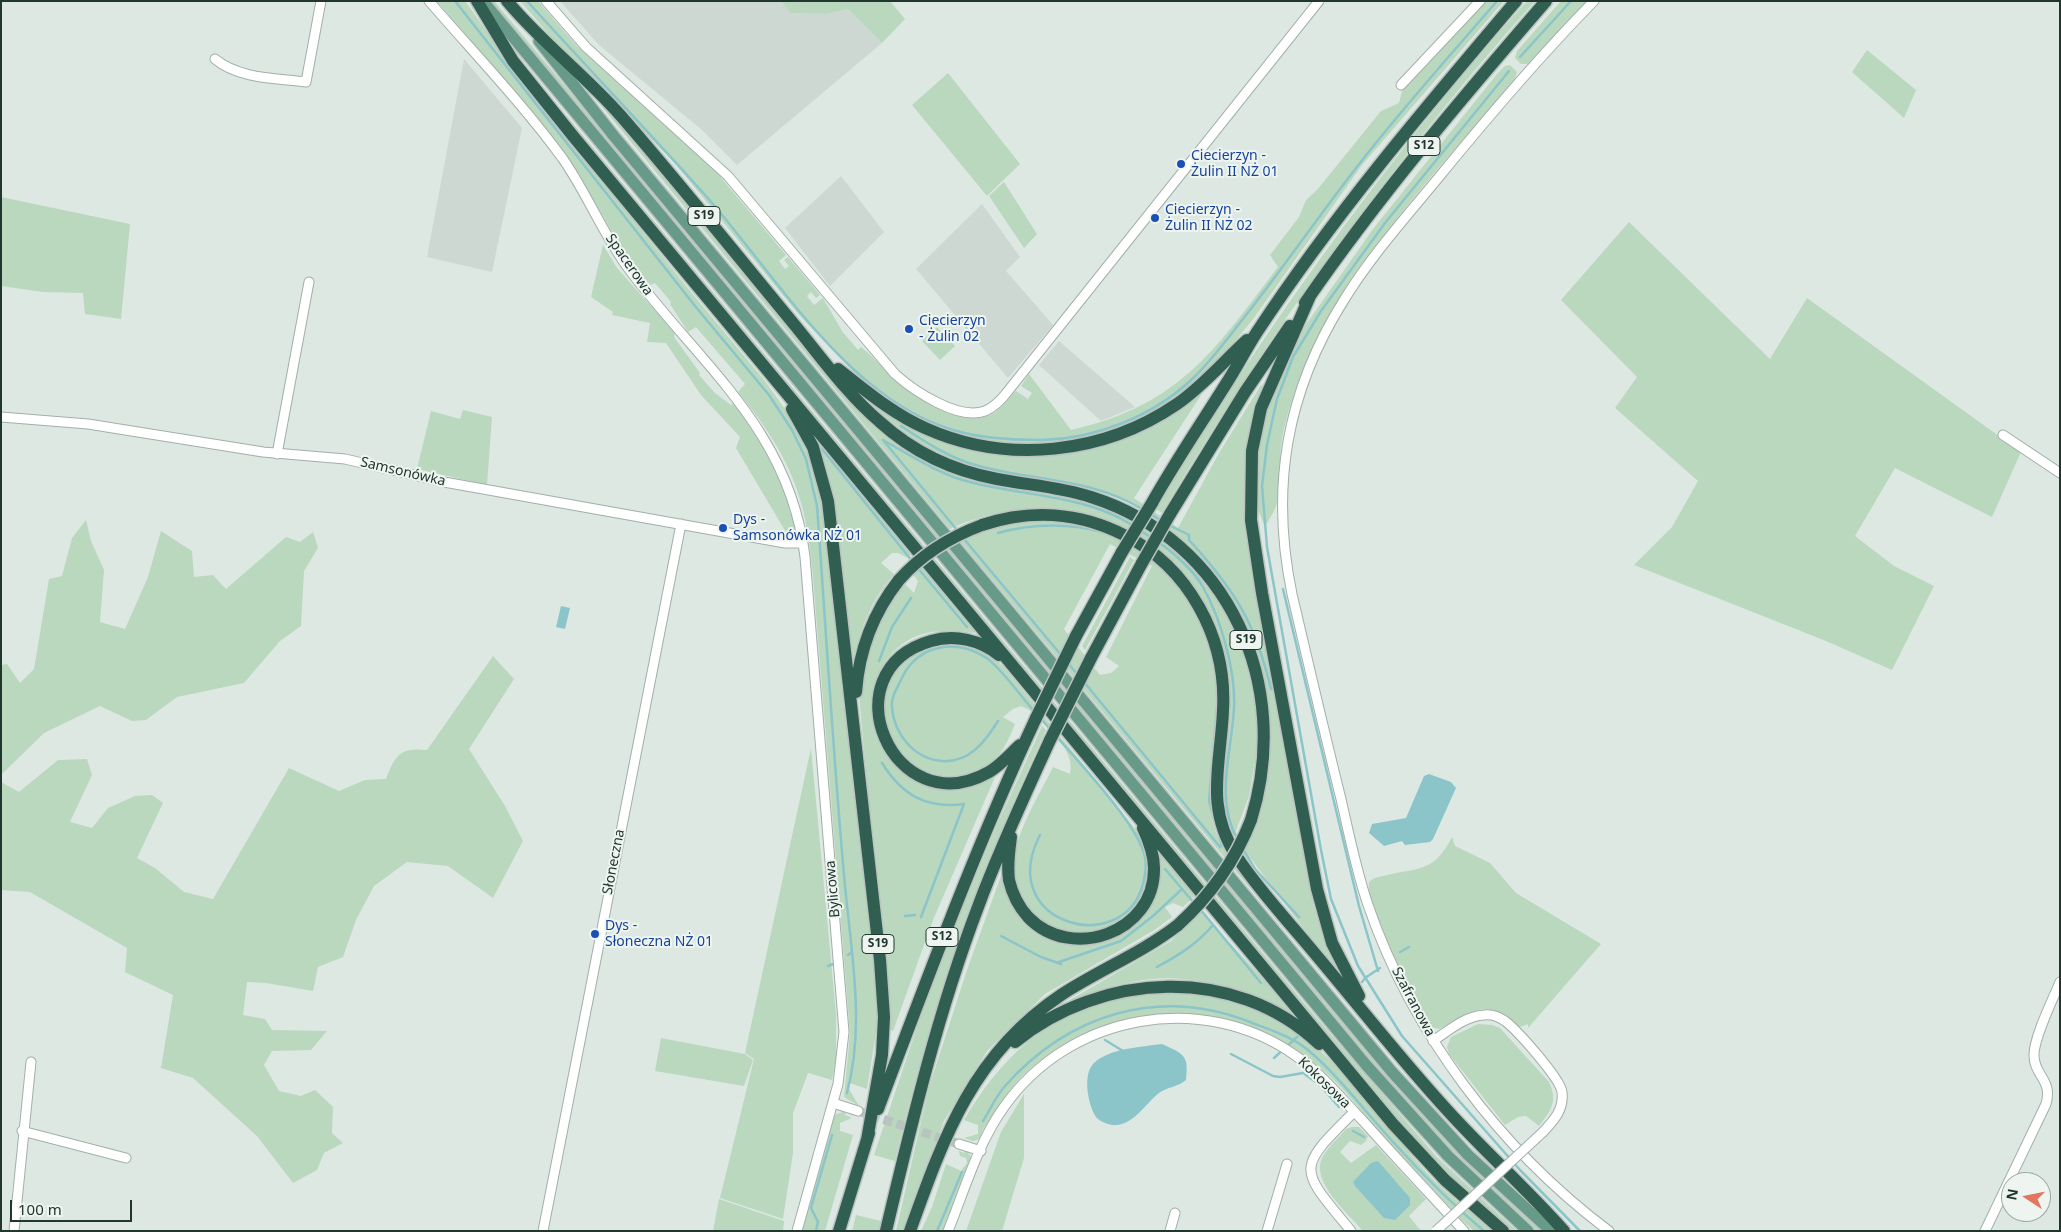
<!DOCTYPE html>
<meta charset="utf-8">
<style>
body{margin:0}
#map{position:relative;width:2061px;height:1232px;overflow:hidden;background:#dee8e3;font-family:"Noto Sans",sans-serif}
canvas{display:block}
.frame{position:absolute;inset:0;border:2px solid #21362f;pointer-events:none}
.north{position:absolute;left:2001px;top:1172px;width:50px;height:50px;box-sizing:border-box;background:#eef5f1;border:1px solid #9ca9a3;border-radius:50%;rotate:281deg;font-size:14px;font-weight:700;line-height:20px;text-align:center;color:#21362f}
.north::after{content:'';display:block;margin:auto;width:18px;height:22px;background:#e47561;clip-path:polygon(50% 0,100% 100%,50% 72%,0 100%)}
.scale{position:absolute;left:10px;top:1200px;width:122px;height:22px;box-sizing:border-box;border:2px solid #21362f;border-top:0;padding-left:6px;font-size:15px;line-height:18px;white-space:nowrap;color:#21362f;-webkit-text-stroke:4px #eef5f1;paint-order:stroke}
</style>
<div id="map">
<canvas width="2061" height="1232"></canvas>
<div class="frame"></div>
<div class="north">N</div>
<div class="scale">100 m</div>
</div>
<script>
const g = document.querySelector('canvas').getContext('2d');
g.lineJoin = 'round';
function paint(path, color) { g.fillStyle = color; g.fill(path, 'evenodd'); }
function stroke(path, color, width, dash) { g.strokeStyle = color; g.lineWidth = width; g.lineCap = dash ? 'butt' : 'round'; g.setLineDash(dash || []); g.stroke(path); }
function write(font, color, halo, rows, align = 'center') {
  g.font = font + ' "Noto Sans",sans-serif'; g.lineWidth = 4; g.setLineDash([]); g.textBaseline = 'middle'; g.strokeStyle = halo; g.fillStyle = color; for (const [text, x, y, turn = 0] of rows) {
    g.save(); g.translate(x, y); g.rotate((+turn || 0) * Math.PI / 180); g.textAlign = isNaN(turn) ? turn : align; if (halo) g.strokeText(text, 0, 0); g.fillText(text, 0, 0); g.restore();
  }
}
paint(new Path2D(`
 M560 1H781L790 13 827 14 848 9 882 43 737 165 702 130 599 45Z
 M464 59 522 128 492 272 427 257Z
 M841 176 884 232 830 286 785 228Z
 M982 204 1020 257 1006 271 1053 325 1008 378 916 269Z
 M1059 341 1135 407 1101 421 1039 365Z`), '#cdd8d2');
paint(new Path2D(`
 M437 1H465L523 82 686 286 765 381 800 430 810 453 826 523 877 998V1026L867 1089 850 1083 849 1089 859 1106 844 1097 850 1033 813 577C810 548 807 518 797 490 785 454 762 421 738 392L745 384 696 327 688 332 670 304 671 302 655 283 651 285 638 274 629 262 579 174 514 91Z
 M491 1H494L634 168 1354 1036 1427 1119 1515 1206 1543 1231H1536L1427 1128 1343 1029Z
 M520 1H538L577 46 717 173 786 255 779 261 785 269 789 266 784 260 788 257 820 295 816 298 811 292 807 296 814 305 823 298 842 331 858 350 861 347C879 361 893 381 912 393 934 408 969 428 994 413 1003 407 1008 398 1016 391L1028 399 1032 393 1021 386 1029 374 1071 430C1180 405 1214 351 1278 267L1270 255 1299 217 1306 200 1317 190 1381 111 1399 103 1402 91 1485 1H1504L1362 165 1254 318 1218 362 1188 391 1134 424 1083 440 1031 445 984 441 929 424 903 412 866 385 800 316 673 161 566 54Z
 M781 1H890L905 19 882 43 848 9 827 14 790 13Z
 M1527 1H1535C1394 159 1270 330 1162 513L1156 509C1264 328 1387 158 1527 1Z
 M1561 1H1588L1530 64H1521L1515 58 1517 51Z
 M510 48 1316 1017 1437 1157 1517 1231H1508L1460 1187 1404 1131 668 245Z
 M1867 50 1916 90 1904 118 1852 72Z
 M1510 65 1517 72 1514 81C1440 167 1347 265 1303 370 1294 392 1286 416 1282 439 1278 460 1282 483 1277 503 1275 511 1269 519 1265 527L1255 502 1257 455 1267 407 1286 358 1307 323 1373 229 1497 74 1505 66Z
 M948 73 1020 164 987 196 912 105Z
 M601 100 788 323 926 461 978 482 1088 500 1146 528 1175 550 1206 582 1225 611 1243 650 1259 716 1258 744 1249 796 1233 839C1218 811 1222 781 1225 750 1229 680 1233 641 1188 581 1180 570 1169 556 1157 549 1139 540 1118 535 1099 528 1084 523 1066 513 1050 510 1023 505 974 517 950 529L598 102Z
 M1004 182 1037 234 1024 248 989 196Z
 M1 197 130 224 121 319 85 314 83 293 43 292 1 286Z
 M1629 222 1770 359 1807 298 2021 452 1992 517 1895 468 1855 536 1894 566 1934 586 1892 670 1826 641 1634 565 1672 527 1698 481 1615 408 1637 377 1561 300Z
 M603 245 617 268 675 333 674 337 700 373 699 375 715 393 731 405 735 402 777 470 797 532 793 538 790 539 736 448 740 437 701 395 666 343 647 342 650 323 612 315 613 312 591 297Z
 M937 327 955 346 940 360 922 341Z
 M1261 385 1265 386 1250 435 1245 464 1246 508 1314 907 1325 939 1343 979H1342L1245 851C1290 748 1274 633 1195 553 1175 534 1150 512 1125 501 1102 492 1077 484 1052 480 1029 477 1004 475 981 470 933 460 891 427 858 393L918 429 1063 453 1186 403 1205 389 1134 498 1178 528 1219 453Z
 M463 410 492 417 487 485 417 469 431 411 460 419Z
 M812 433 912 554 908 558 898 553H892L881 563 894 574C871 600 859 631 853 664L850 663Z
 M86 520 91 541 104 570 100 622 125 629 148 577 161 531 192 551 194 577 213 575 226 589 286 537 300 542 313 532 318 548 304 571 301 626 280 641 244 683 177 697 146 720 132 721 100 706 44 733 1 775V665L7 664 20 683 34 669 49 579 62 576 72 538Z
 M1054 520C1064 521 1074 522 1084 524 1101 528 1117 538 1132 547 1189 582 1216 633 1218 700 1220 750 1196 803 1224 849 1230 859 1238 867 1245 876L1509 1181 1482 1158 1408 1077 958 539 1001 524ZM1110 544 1152 566 1106 657 1119 666 1111 673 1100 675 1064 629Z
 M1130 557 1134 560 1085 650 1082 646Z
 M922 564 977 632C971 634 965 631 958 631 937 630 918 632 901 645 847 687 873 779 940 788 959 791 978 785 995 777L933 920 893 1031 889 1029 859 695 872 631 903 582 914 593 918 581 912 573Z
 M960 642 985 651 1004 667 1141 836C1175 918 1072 971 1024 901 1015 888 1012 870 1015 854 1020 824 1040 794 1053 767L1070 774C1077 751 1041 713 1021 706L1013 709 1003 717 1015 724C1010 736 1006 747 997 757 973 783 929 781 904 758 900 754 897 747 894 742 873 707 888 664 926 647 935 643 949 644 960 642Z
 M493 656 514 679 469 749 505 806 523 841 493 898 448 866 407 862 374 886 356 920 343 957 318 967 313 991 266 983 247 982 243 1015 265 1019 272 1030 327 1031 311 1050 272 1051 264 1065 279 1091 301 1096 315 1090 333 1107 332 1133 343 1143 324 1153 317 1170 293 1183 257 1136 193 1078 161 1068 173 995 125 972 127 948 30 892 1 890V782L19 792 58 760 87 759 92 775 70 822 92 828 108 808 135 796 152 795 163 803 137 858 155 868 184 892 213 899 289 768 339 791 365 780 386 779C395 756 399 747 427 750Z
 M1042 726 1046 730C980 871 931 1010 895 1161L874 1155 937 968 997 825Z
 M811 748 836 1014V1057L832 1080 808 1073 793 1113V1153L783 1219 720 1198 754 1059 745 1053Z
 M1452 837 1455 846 1490 863 1516 893 1601 944 1528 1028V1024L1520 1027C1484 997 1475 1010 1439 1029L1431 1027C1415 1003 1365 907 1369 882 1373 878 1378 877 1383 876 1418 867 1433 874 1452 837Z
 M1159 849 1197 894 1183 907 1173 903 1165 907 1172 917 1156 929 1045 994 987 1051 944 1121 903 1231H896L929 1087 967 970 1002 873C1006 889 1010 906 1020 919 1054 959 1122 952 1149 908 1156 896 1160 881 1160 867 1160 861 1157 855 1159 849Z
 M1201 912 1305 1024C1250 994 1201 970 1137 981 1112 986 1087 996 1063 1004L1171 941Z
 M1178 992C1215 996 1251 1004 1283 1023 1340 1057 1382 1122 1425 1171 1445 1193 1471 1212 1494 1231H1474L1463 1221 1366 1118C1284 1001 1129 977 1022 1076 1007 1091 996 1112 984 1128 982 1130 982 1135 980 1138 978 1140 976 1140 973 1141L964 1138 978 1134V1125L964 1120C999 1060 1047 1013 1117 998 1137 993 1158 994 1178 992Z
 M1478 1024 1492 1025 1500 1028 1549 1082C1558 1101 1551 1111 1539 1126L1526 1116 1518 1117 1505 1125 1449 1054 1447 1047 1451 1037Z
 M661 1038 745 1054 753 1060 744 1086 655 1071Z
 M1024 1094V1158L1002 1231H966L1001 1132Z
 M846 1111 845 1115 852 1118 840 1123V1131L853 1135 825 1231H802L834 1115Z
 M1352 1127H1359L1368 1136 1366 1141 1361 1145 1350 1141 1340 1152 1351 1163 1376 1145 1426 1199 1409 1216 1421 1231H1363C1348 1213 1309 1181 1323 1156 1329 1146 1339 1137 1346 1129Z
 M959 1151 964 1153 966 1151C971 1155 972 1158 971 1164L943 1231H921L932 1207 946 1164 961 1171 967 1163 966 1158 960 1156Z
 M719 1199 784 1221 783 1231H713Z
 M856 1215 881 1221 879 1231H852Z`), '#b9d8be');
paint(new Path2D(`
 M561 606 570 608 565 629 556 627Z
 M1429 774 1451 782 1456 788 1433 839 1430 842 1405 845 1402 841 1384 846 1369 833 1372 824 1406 818 1424 776Z
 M1162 1044C1184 1054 1189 1055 1186 1080 1178 1087 1167 1087 1159 1093 1146 1103 1135 1123 1117 1125 1111 1126 1100 1122 1096 1117 1088 1105 1082 1074 1094 1063 1110 1048 1141 1047 1162 1044Z
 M1378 1161 1410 1198V1205L1395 1220 1384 1218 1355 1186 1353 1182 1371 1163Z`), '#8bc5c9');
stroke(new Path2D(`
 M455 1 695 306 769 395 792 430 806 459 817 506C826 629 833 752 844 875 850 946 866 1023 847 1093
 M527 1C586 66 647 130 706 196 773 272 843 390 941 426 973 438 1008 440 1042 440 1094 439 1151 417 1190 381 1210 363 1226 340 1243 319 1281 271 1315 221 1353 172 1398 113 1448 58 1497 1
 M1520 57 1571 1
 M1509 71 1385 223 1321 311 1293 357 1277 399 1267 445 1262 486 1267 547 1321 850 1331 899 1358 966 1402 1036 1520 1170 1580 1231
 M901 426C925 442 951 459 979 466 1037 482 1088 477 1142 509
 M822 449 912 561
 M1149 513 1162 521
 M1169 525 1189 535V540C1235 590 1255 622 1271 689
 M957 530 883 440C910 455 940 475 970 482 1023 496 1085 495 1132 525
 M1139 530 1151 537
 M998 533C1034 523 1068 523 1103 532
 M964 539 1061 655
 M1158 542C1172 551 1195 572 1203 587 1221 619 1236 672 1234 708 1232 751 1214 800 1238 840
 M917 567 967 627
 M1283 589 1359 906 1378 971
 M879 661 892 627 911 598
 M1068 663 1077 674
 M1084 682 1220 847
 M1217 707 1209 801 1222 846
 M1041 719 1051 730
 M998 721C985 742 969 763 942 761 915 759 894 735 892 707 891 698 896 690 900 682 915 646 953 637 985 657 999 665 1022 698 1034 711
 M882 763C902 795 926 809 964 804L921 917
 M1040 835C994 924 1123 959 1143 884 1145 876 1147 866 1145 857 1139 826 1079 762 1056 736
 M1243 849 1255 869 1299 917
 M1165 869 1194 903
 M1200 909 1261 983
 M905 916 915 915
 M1001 936 1041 957 1061 964
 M1400 952 1409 947
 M848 955 852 952
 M1059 962 1121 941 1153 916 1182 889
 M828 966 833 964
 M1157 967C1179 955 1197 944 1213 925
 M1362 982 1365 978 1380 968
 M1105 1040 1123 1051
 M1231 1054 1273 1076 1280 1077 1303 1073 1320 1085 1339 1107
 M1274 1058 1298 1036
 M983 1121C990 1110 996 1096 1005 1086 1069 1014 1159 986 1250 1022 1270 1030 1291 1036 1308 1050 1340 1077 1366 1113 1395 1144 1422 1174 1453 1205 1484 1231
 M1353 1131 1364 1137
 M816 1231 818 1222 811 1208 832 1135
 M937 1231 962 1172`), '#8bc5c9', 2.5);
stroke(new Path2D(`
 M858 1111 959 1144`), '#b8c4bf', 9, [9, 4.5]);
const minor = new Path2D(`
 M429 1C474 53 522 103 563 159 588 195 604 237 631 272 703 367 790 431 805 557L844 1032 838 1084 797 1231
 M546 1 586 47 728 176 895 374C914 391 959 421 985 411 995 407 1002 399 1008 391L1319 1
 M1594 1C1539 57 1488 117 1439 177 1406 217 1371 256 1344 300 1286 392 1270 488 1292 594 1308 662 1324 731 1341 799 1349 834 1356 870 1368 905 1412 1033 1501 1150 1609 1231
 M215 59C239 79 276 78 306 82L321 1
 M1401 85 1480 1
 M1 417 88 424 263 452 345 459 444 482 785 543H803
 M2003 435 2060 473
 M277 454 309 282
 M1433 1041C1448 1031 1465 1016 1484 1015 1491 1014 1499 1017 1505 1021 1517 1030 1560 1078 1562 1092 1564 1110 1554 1120 1543 1132
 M833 1103 858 1111
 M22 1131 126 1158
 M959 1144 981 1151
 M14 1231 31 1062
 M543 1231 681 524
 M948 1231C965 1189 978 1143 1004 1107 1070 1013 1203 990 1296 1056 1322 1074 1343 1100 1364 1122 1397 1159 1431 1195 1464 1231
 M1170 1231 1175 1213
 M1267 1231 1287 1164
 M1351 1231C1299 1168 1295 1170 1354 1112
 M1985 1231 2046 1104C2053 1080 2034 1075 2034 1056 2033 1039 2053 999 2060 982`);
const major = new Path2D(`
 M483 1 1367 1066 1448 1156 1528 1231
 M539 41 613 135 1392 1072 1468 1155 1551 1231`);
const highway = new Path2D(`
 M477 1 513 61 573 136 1393 1124 1445 1180 1503 1231
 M507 1C542 43 585 75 621 116 680 184 736 254 793 323 821 357 847 394 880 422 913 452 954 471 997 479 1028 485 1061 487 1091 497 1229 541 1293 685 1251 820
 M1310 296 1261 408 1252 451 1251 520 1262 593 1317 889 1332 943 1359 996
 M1305 303C1378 197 1462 98 1546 1
 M838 369C865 390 893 414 925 428 1007 465 1104 454 1177 404 1203 386 1224 361 1247 340
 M792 409 813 447 828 501 880 960 884 1017 882 1055 867 1140
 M1152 503C1175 462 1201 424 1226 384 1237 367 1246 349 1257 332 1334 215 1426 107 1516 1
 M1170 514 1245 392 1290 326
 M982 525C1030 509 1079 512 1124 535 1189 567 1227 638 1223 710 1221 764 1204 807 1237 857 1260 892 1290 923 1317 956 1360 1007 1402 1061 1448 1111 1485 1152 1527 1189 1564 1231
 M1076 636 1122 552
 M999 655C980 640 955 634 931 641 827 671 893 826 989 772 1001 765 1010 754 1020 745
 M1091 658 1142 563
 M856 692C859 650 873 613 899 580
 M1011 837C1009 852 1007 865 1009 880 1012 893 1019 907 1028 917 1071 962 1155 933 1154 868 1154 854 1149 841 1143 828
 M1015 1042C1101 972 1235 964 1319 1044
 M878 1109C928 977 976 846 1036 718
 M839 1231 869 1133
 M886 1231C912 1121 938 1012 978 907 999 850 1025 795 1050 740
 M910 1231C944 1136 973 1054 1061 995 1099 970 1142 953 1178 925`);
stroke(minor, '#a2afa9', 11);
stroke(major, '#bcc3c1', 14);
stroke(highway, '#bcc3c1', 15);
stroke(minor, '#fff', 9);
stroke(major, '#679a88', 11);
stroke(highway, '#305f51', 12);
const minorBridge = new Path2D(`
 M1436 1231 1543 1132`);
const highwayBridge = new Path2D(`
 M1122 552 1152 503
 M1142 563 1170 514
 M899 580C922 554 950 537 982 525
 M1036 718 1076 636
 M1050 740 1091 658
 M1178 925C1211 895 1235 861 1251 820`);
stroke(minorBridge, '#a2afa9', 11, []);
stroke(highwayBridge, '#bcc3c1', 15, []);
stroke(minorBridge, '#fff', 9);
stroke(highwayBridge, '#305f51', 12);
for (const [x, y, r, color] of [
 [1181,164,5,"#1a4fb4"],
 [1155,218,5,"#1a4fb4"],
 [909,329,5,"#1a4fb4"],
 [723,528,5,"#1a4fb4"],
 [595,934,5,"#1a4fb4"]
]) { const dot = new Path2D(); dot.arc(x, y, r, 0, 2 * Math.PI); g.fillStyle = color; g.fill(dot); stroke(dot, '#eef5f1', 2); }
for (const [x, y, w] of [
 [1424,146,32],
 [704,216,32],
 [1246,640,32],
 [942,937,32],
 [878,944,32]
]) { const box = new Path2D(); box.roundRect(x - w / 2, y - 9.5, w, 19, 4); g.fillStyle = '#eef5f1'; g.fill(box); stroke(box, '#21362f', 1); }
write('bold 12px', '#21362f', null, [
 ["S12",1424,146],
 ["S19",704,216],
 ["S19",1246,640],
 ["S12",942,937],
 ["S19",878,944]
]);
write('14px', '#164399', '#eef5f1', [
 ["Ciecierzyn -",1191,156],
 ["Żulin II NŻ 01",1191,172],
 ["Ciecierzyn -",1165,210],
 ["Żulin II NŻ 02",1165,226],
 ["Ciecierzyn",919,321],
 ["- Żulin 02",919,337],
 ["Dys -",733,520],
 ["Samsonówka NŻ 01",733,536],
 ["Dys -",605,926],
 ["Słoneczna NŻ 01",605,942]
], 'left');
write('14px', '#21362f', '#eef5f1', [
 ["Spacerowa",629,265,55],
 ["Samsonówka",403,472,13],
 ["Słoneczna",614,862,-79],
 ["Bylicowa",833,889,-95],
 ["Szafranowa",1413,1002,62],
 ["Kokosowa",1324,1083,44]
]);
</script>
